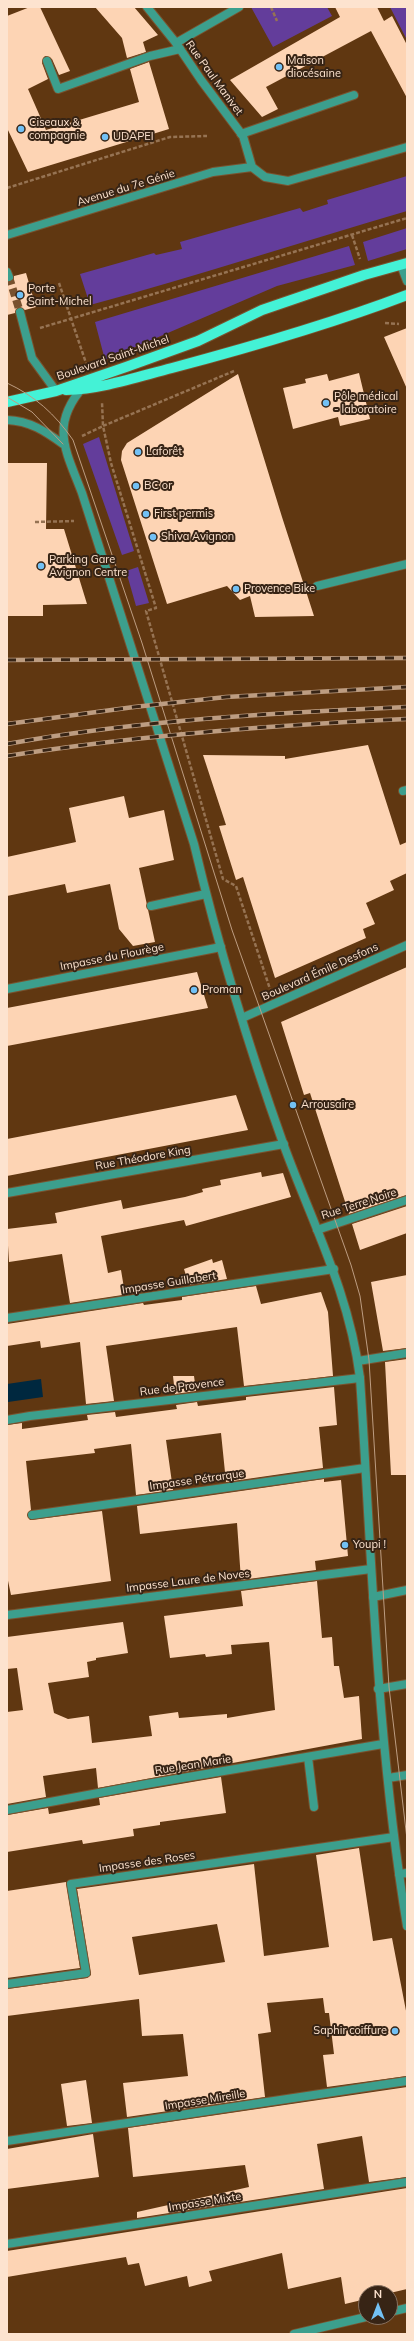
<!DOCTYPE html>
<meta charset="utf-8">
<style>
body{margin:0}
#map{position:relative;width:414px;height:2341px;overflow:hidden;background:#603711;font-family:Mulish,sans-serif}
canvas{display:block}
.frame{position:absolute;inset:0;border:8px solid #fde3cf;pointer-events:none}
.north{position:absolute;left:358px;top:2285px;width:40px;height:40px;box-sizing:border-box;background:#372415;border:1px solid #86705f;border-radius:50%;rotate:0deg;font-size:11px;font-weight:700;line-height:16px;text-align:center;color:#fde3cf}
.north::after{content:'';display:block;margin:auto;width:14px;height:18px;background:#72c1f5;clip-path:polygon(50% 0,100% 100%,50% 72%,0 100%)}
</style>
<div id="map">
<canvas width="414" height="2341"></canvas>
<div class="frame"></div>
<div class="north">N</div>
</div>
<script>
const g = document.querySelector('canvas').getContext('2d');
g.lineJoin = 'round';
function paint(path, color) { g.fillStyle = color; g.fill(path, 'evenodd'); }
function stroke(path, color, width, dash) { g.strokeStyle = color; g.lineWidth = width; g.lineCap = dash ? 'butt' : 'round'; g.setLineDash(dash || []); g.stroke(path); }
function write(font, color, halo, rows, align = 'center') {
  g.font = font + ' Mulish,sans-serif'; g.lineWidth = 4; g.setLineDash([]); g.textBaseline = 'middle'; g.strokeStyle = halo; g.fillStyle = color; for (const [text, x, y, turn = 0] of rows) {
    g.save(); g.translate(x, y); g.rotate((+turn || 0) * Math.PI / 180); g.textAlign = isNaN(turn) ? turn : align; if (halo) g.strokeText(text, 0, 0); g.fillText(text, 0, 0); g.restore();
  }
}
paint(new Path2D(`
 M251 7H327L332 16 273 47Z
 M390 7H407V40Z
 M407 176V211C301 242 197 276 90 305L80 274 154 253 156 255 182 249 180 242 300 208 303 212 328 204 327 200Z
 M407 228V249L368 261 363 242Z
 M349 246 355 265 277 286 105 360 95 322Z
 M99 437 134 551 122 555 83 444Z
 M138 567 149 603 136 606 126 571Z`), '#633d9b');
paint(new Path2D(`
 M41 1379 43 1397 8 1402 7 1384Z`), '#00283f');
paint(new Path2D(`
 M30 7H40L70 71 59 75 52 59 45 56 42 63 48 79 28 89 46 130 139 102 130 69 149 62 169 129 28 172 7 128V16Z
 M95 7H134L158 35 143 42 146 52 127 58 122 38Z
 M335 7H377L384 21 392 16 407 45V98L371 31 266 87 278 109 262 117 230 80 340 17Z
 M26 273 36 307 25 310 18 307 15 313 7 315V282L13 281 14 276Z
 M407 328V389L384 337Z
 M359 373 370 419 340 426 338 417 293 429 283 388 306 383 305 379 327 374 329 381Z
 M238 374 282 517 314 616 255 617 250 596 240 600 227 586 167 604 129 485 121 460 122 451 127 443Z
 M7 463H47L46 529H64L87 604 43 605V616H7Z
 M368 745 400 845 407 842V873L390 881 394 890 366 903 375 924 363 929 366 938 275 978 243 877 236 880 219 826 226 825 203 755 285 756V759Z
 M124 796 129 818 164 810 174 860 139 868 155 942 133 946 119 929 110 884 67 893 65 884 7 896V857L76 842 69 808Z
 M407 967V1195L349 1214 310 1093 304 1095 281 1022Z
 M197 972 208 1008 7 1046V1008Z
 M236 1095 248 1130 7 1176V1139Z
 M261 1172 262 1177 283 1173 291 1197 186 1226 184 1220 101 1236 108 1273 121 1270 124 1288 136 1285 137 1288H141L142 1292 70 1303 62 1254 9 1262 7 1229 57 1223 55 1213 121 1200 123 1209 185 1197 203 1192 202 1189 221 1185 220 1180Z
 M407 1206V1233L360 1250 352 1224Z
 M212 1259 213 1263 222 1260 227 1279 189 1285 184 1269Z
 M407 1275V1348L383 1351 371 1282Z
 M256 1286 261 1304 321 1292 328 1312 333 1376 244 1386 237 1327 106 1346 114 1401 86 1404 80 1342 41 1348 40 1341 7 1346V1324L143 1303 144 1305 182 1300V1297Z
 M407 1359V1475H391L385 1362Z
 M173 1376H194L196 1391 175 1394Z
 M334 1387 337 1425 319 1427 323 1468 226 1482 221 1433 166 1440 173 1490 136 1495 131 1444 94 1449 95 1453 26 1461 31 1510 27 1515 30 1520 102 1511 111 1581 11 1595 7 1576V1425L22 1423V1429L88 1420 87 1415 115 1412 116 1417 177 1409 176 1405 197 1402 198 1406 246 1400V1397Z
 M324 1479V1482L341 1480 348 1556 315 1561 316 1570 241 1580 237 1523 140 1534 137 1506Z
 M317 1581 322 1638 332 1637 334 1666H339L344 1698 359 1696 362 1739 98 1788 96 1768 43 1776 46 1797 7 1804V1712L23 1710 17 1668 7 1669V1637L123 1622 128 1653 96 1658V1660L87 1662 89 1677 48 1683 54 1713 68 1719 89 1716 92 1743 152 1736 149 1716 178 1712 179 1718 227 1714V1718L275 1710 269 1642 231 1645 232 1654 206 1657 205 1654 170 1658 164 1616 243 1606 241 1591Z
 M221 1777 226 1813 160 1822V1825L133 1829 134 1836 83 1844 82 1840 7 1852V1815L48 1808 49 1814 100 1805 99 1798Z
 M359 1848 373 1941 392 1938 407 2016V2076L327 2087 323 2055 334 2054 329 2013H325L323 1998 267 2003 271 2032 258 2034 265 2097 127 2117 123 2083 188 2076 183 2034 142 2036 139 1999 7 2016V1989L87 1978 91 1975 77 1889 254 1864 264 1956 329 1947 316 1855ZM217 1924 225 1962 139 1975 132 1937Z
 M66 1882 80 1968 7 1978V1891Z
 M86 2080 92 2123 67 2126 61 2084Z
 M407 2087V2177L369 2182 362 2136 317 2144 324 2189 137 2218V2212L249 2187 245 2165 133 2177 128 2128Z
 M93 2134 99 2177 7 2189V2149Z
 M407 2188V2289L390 2293H366V2299L345 2304 341 2277 288 2289 282 2253 209 2271 212 2281 189 2287 187 2276 145 2286 139 2263 128 2265 126 2257 7 2277V2251Z`), '#fdd4b4');
stroke(new Path2D(`
 M9 277 20 312`), '#78512e', 8, [8, 4]);
const service = new Path2D(`
 M176 43 239 7
 M47 61 58 89 150 56 180 49
 M241 134 354 95
 M317 586 407 564
 M403 791 407 790
 M151 906 206 894
 M308 1757 314 1807`);
const minor = new Path2D(`
 M147 7 176 43 201 80 243 136 252 167
 M252 167 265 177 288 181 407 147
 M7 235 213 172 252 167
 M401 265 407 281
 M7 272 9 277
 M20 312 32 358 56 391
 M7 989 221 947
 M242 1018 407 945
 M7 1193 284 1144
 M317 1230 407 1200
 M7 1318 334 1269
 M358 1361 407 1353
 M7 1420 30 1416 360 1378
 M32 1515 365 1468
 M373 1597 407 1590
 M7 1615 371 1569
 M378 1689 407 1684
 M388 1778 407 1775
 M7 1810 147 1784 383 1744
 M399 1874 407 1873
 M7 1984 86 1973 71 1884 394 1837
 M7 2141 407 2081
 M7 2244 407 2182`);
const tertiary = new Path2D(`
 M84 386C49 425 66 451 82 493L194 844C218 945 248 1045 283 1143 312 1223 349 1291 360 1378 372 1561 377 1744 407 1926
 M7 420C30 421 45 431 63 444
 M390 2312 407 2308
 M294 2334 366 2317`);
const primary = new Path2D(`
 M66 390C102 389 137 377 172 368 251 347 331 324 407 295
 M7 402 56 391 126 367 198 341 262 310 364 275 407 263`);
stroke(service, '#79532f', 10);
stroke(minor, '#79532f', 10);
stroke(tertiary, '#79532f', 10);
stroke(primary, '#79532f', 12);
stroke(new Path2D(`
 M271 7 277 21
 M7 188 170 137 207 136
 M352 235 360 259
 M59 283 86 363
 M385 323 399 324
 M40 328 407 218
 M234 371 103 426 111 463 156 608 146 611 223 879 236 886 270 989
 M82 436 103 426 102 402
 M35 522 74 521`), '#967353', 2.5, [4, 2]);
stroke(service, '#3c9f8d', 8);
stroke(minor, '#3c9f8d', 8);
stroke(tertiary, '#3c9f8d', 8);
stroke(primary, '#44f2d6', 10);
stroke(new Path2D(`
 M7 383C35 396 55 414 73 440L142 643 232 930 351 1265 360 1296 369 1360 389 1687 407 1839
 M7 397 32 412 63 444`), '#bd9d82', 1);
const rail = new Path2D(`
 M7 660 407 658
 M7 724 134 707 226 697 407 687
 M7 744C139 720 273 713 407 707
 M7 756C140 735 273 725 407 719`);
stroke(rail, '#bd9d82', 4.5);
stroke(rail, '#372415', 3, [9]);
for (const [x, y, r, color] of [
 [279,67,4,"#72c1f5"],
 [21,129,4,"#72c1f5"],
 [105,137,4,"#72c1f5"],
 [20,295,4,"#72c1f5"],
 [326,403,4,"#72c1f5"],
 [138,452,4,"#72c1f5"],
 [136,486,4,"#72c1f5"],
 [146,514,4,"#72c1f5"],
 [153,537,4,"#72c1f5"],
 [41,566,4,"#72c1f5"],
 [236,589,4,"#72c1f5"],
 [194,990,4,"#72c1f5"],
 [293,1105,4,"#72c1f5"],
 [345,1545,4,"#72c1f5"],
 [395,2031,4,"#72c1f5"]
]) { const dot = new Path2D(); dot.arc(x, y, r, 0, 2 * Math.PI); g.fillStyle = color; g.fill(dot); stroke(dot, '#372415', 1.5); }
write('11px', '#fde3cf', '#372415', [
 ["Maison",287,61],
 ["diocésaine",287,74],
 ["Ciseaux &",29,123],
 ["compagnie",29,136],
 ["UDAPEI",113,137],
 ["Porte",28,289],
 ["Saint-Michel",28,302],
 ["Pôle médical",334,397],
 ["- laboratoire",334,410],
 ["Laforêt",146,452],
 ["BC or",144,486],
 ["First permis",154,514],
 ["Shiva Avignon",161,537],
 ["Parking Gare",49,560],
 ["Avignon Centre",49,573],
 ["Provence Bike",244,589],
 ["Proman",202,990],
 ["Arrousaire",301,1105],
 ["Youpi !",353,1545],
 ["Saphir coiffure",387,2031,"right"]
], 'left');
write('11px', '#fde3cf', '#372415', [
 ["Rue Paul Manivet",214,78,54],
 ["Avenue du 7e Génie",126,188,-17],
 ["Boulevard Saint-Michel",113,358,-19],
 ["Impasse du Flourège",112,957,-11],
 ["Boulevard Émile Desfons",320,972,-24],
 ["Rue Théodore King",143,1158,-10],
 ["Rue Terre Noire",359,1204,-18],
 ["Impasse Guillabert",169,1283,-9],
 ["Rue de Provence",182,1387,-7],
 ["Impasse Pétrarque",197,1480,-8],
 ["Impasse Laure de Noves",188,1581,-7],
 ["Rue Jean Marie",193,1765,-9],
 ["Impasse des Roses",147,1862,-8],
 ["Impasse Mireille",205,2100,-9],
 ["Impasse Mixte",205,2202,-9]
]);
</script>
